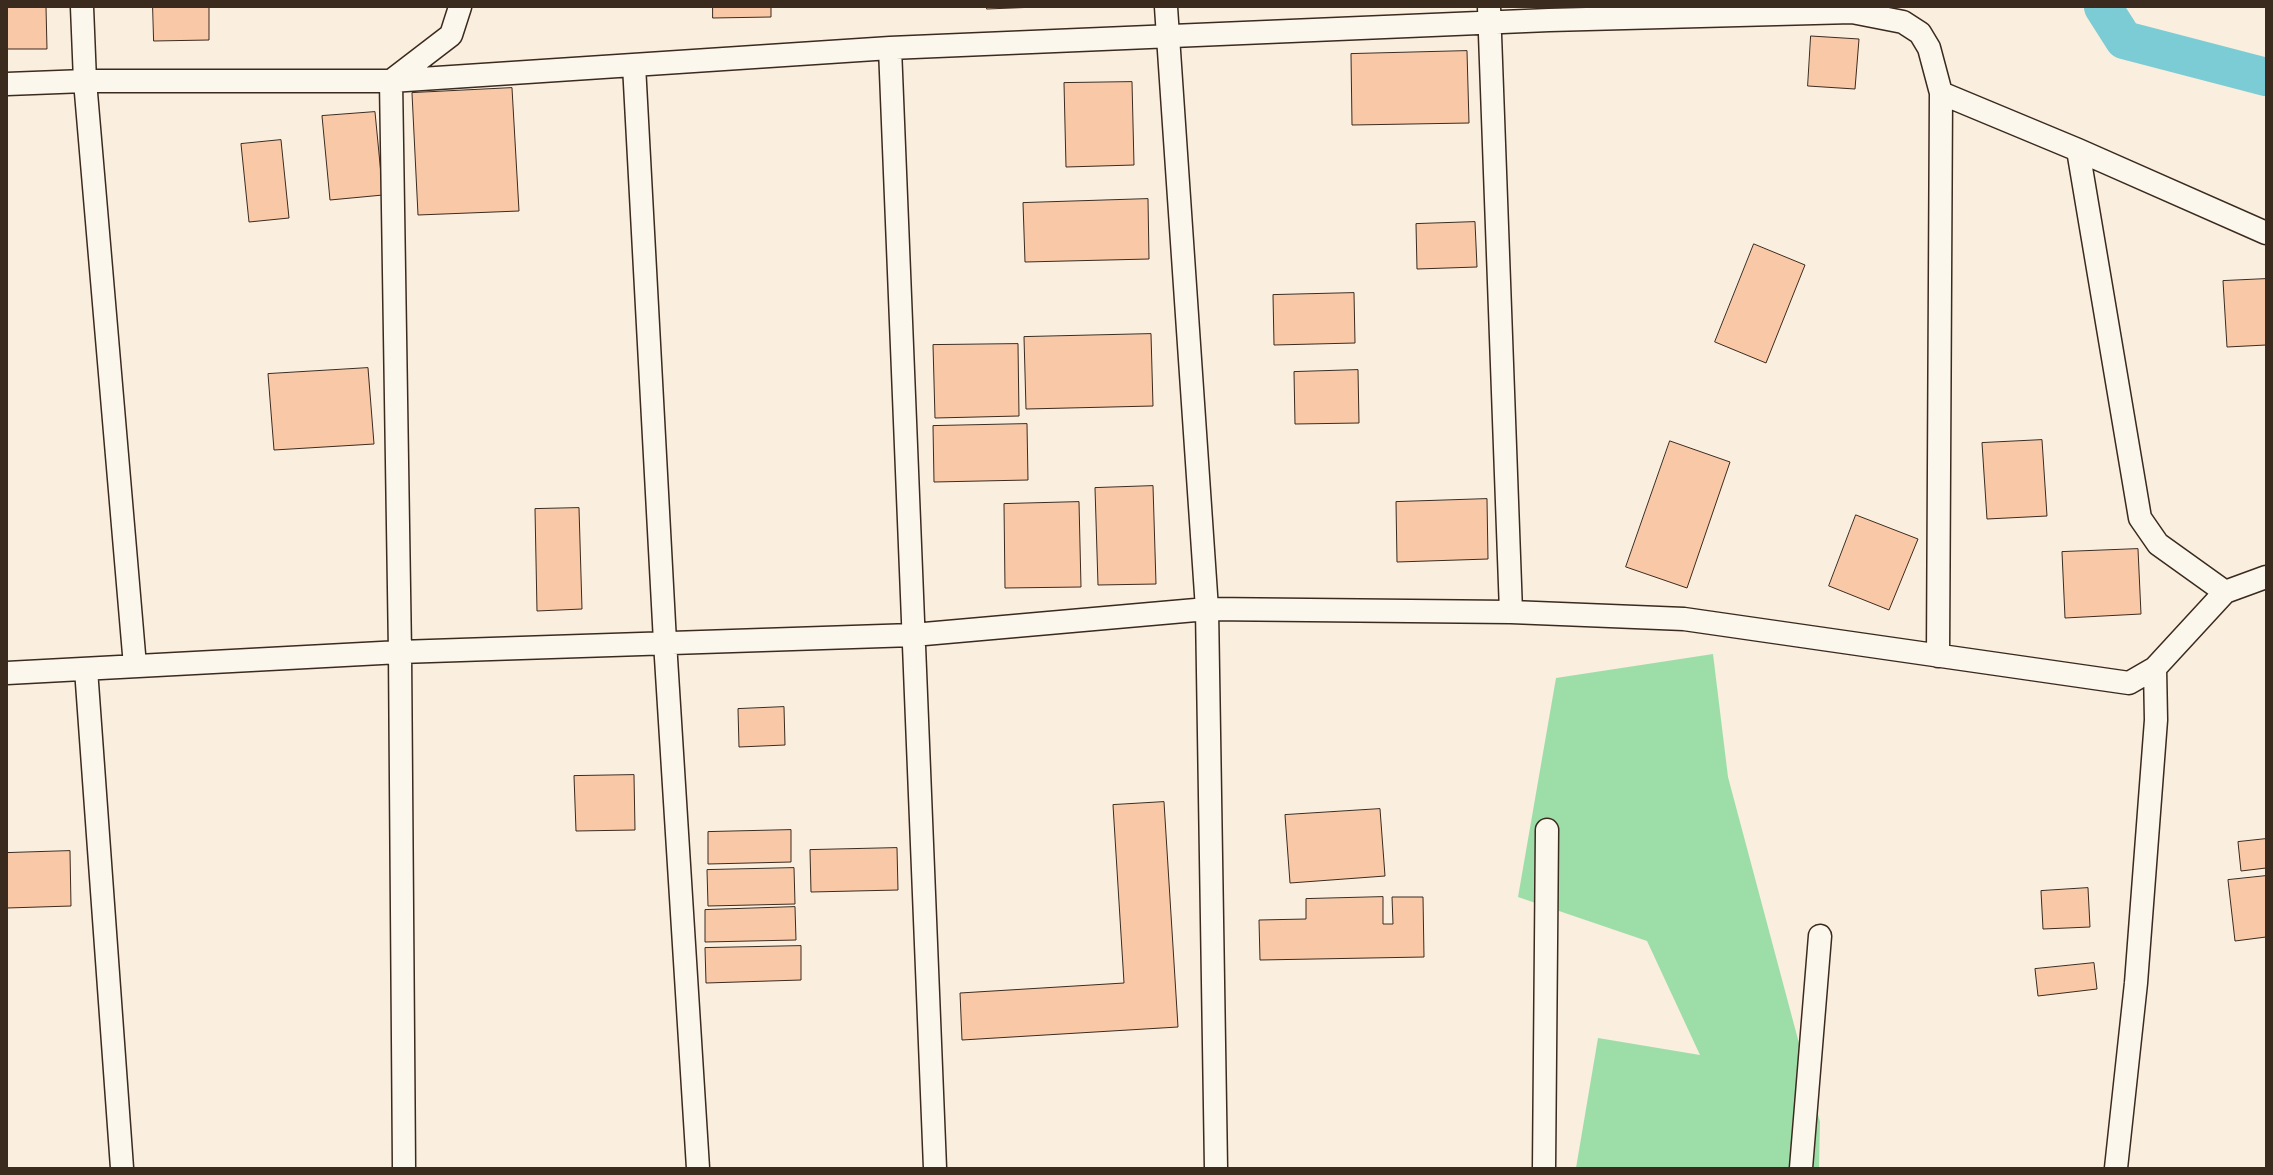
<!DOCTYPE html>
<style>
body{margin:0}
#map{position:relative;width:2273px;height:1175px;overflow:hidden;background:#faeede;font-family:Itim,sans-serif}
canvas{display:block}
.frame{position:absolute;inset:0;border:8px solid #3b2a1e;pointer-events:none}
</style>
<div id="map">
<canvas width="2273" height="1175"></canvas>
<div class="frame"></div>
</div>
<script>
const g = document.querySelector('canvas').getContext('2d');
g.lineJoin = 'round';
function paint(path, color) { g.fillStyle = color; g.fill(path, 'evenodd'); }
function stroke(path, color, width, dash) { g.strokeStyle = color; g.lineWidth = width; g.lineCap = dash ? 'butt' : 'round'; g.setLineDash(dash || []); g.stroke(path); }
paint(new Path2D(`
 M1713 654 1728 777 1820 1122 1819 1168H1576L1598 1038 1700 1055 1647 941 1518 897 1556 678Z`), '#9ddea8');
stroke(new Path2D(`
 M2103 7 2124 40 2266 77`), '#7bccd4', 38);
const building = new Path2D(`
 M7 7H46L47 49H7Z
 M153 7H209V40L154 41Z
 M713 7H771V17L713 18Z
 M987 7H1037L987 9Z
 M1811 36 1859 39 1855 89 1808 86Z
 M1467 51 1469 123 1352 125 1351 54Z
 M1132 82 1134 165 1066 167 1064 83Z
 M512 88 519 211 418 215 412 93Z
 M375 112 383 195 330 200 322 116Z
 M281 140 289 218 249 222 241 144Z
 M1148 199 1149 259 1025 262 1023 203Z
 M1475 222 1477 267 1417 269 1416 224Z
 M1754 244 1805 265 1766 363 1715 342Z
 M2266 279V345L2227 347 2223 281Z
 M1354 293 1355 343 1274 345 1273 295Z
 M1151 334 1153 406 1026 409 1024 337Z
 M1018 344 1019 416 935 418 933 345Z
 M368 368 374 444 274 450 268 374Z
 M1358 370 1359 423 1295 424 1294 372Z
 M1027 424 1028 480 934 482 933 426Z
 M2042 440 2047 516 1987 519 1982 443Z
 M1670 441 1730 462 1687 588 1626 567Z
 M1153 486 1156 584 1098 585 1095 488Z
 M1487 499 1488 559 1397 562 1396 502Z
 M1079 502 1081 587 1005 588 1004 504Z
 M579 508 582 609 537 611 535 509Z
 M1856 515 1918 539 1889 610 1829 586Z
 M2138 549 2141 614 2065 618 2062 552Z
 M784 707 785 745 739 747 738 709Z
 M634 775 635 830 576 831 574 776Z
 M1164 802 1178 1027 962 1040 960 993 1124 983 1113 805Z
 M1380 809 1385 876 1290 883 1285 815Z
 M791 830V862L708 864V832Z
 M2266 839V868L2241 871 2238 842Z
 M897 848 898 890 811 892 810 850Z
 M70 851 71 906 7 908V853Z
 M794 868 795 904 708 906 707 870Z
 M2266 876V937L2235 941 2228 880Z
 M2088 888 2090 927 2043 929 2041 891Z
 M1383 897V924H1393L1392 897H1423L1424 957 1260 960 1259 920 1306 919V899Z
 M795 907 796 940 705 942V910Z
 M801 946V980L706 983 705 948Z
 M2094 963 2097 989 2038 996 2035 969Z`);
paint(building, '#f8c8a7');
stroke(building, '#3b2a1e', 1);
const minor = new Path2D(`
 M82 7 85 81 135 666
 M1166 7 1207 609 1216 1168
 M1489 7 1511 612
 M890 48 935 1168
 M634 65 665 642 698 1168
 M7 84 85 81H391L890 48 1549 20 1852 12 1903 22 1920 33 1929 48 1941 93 1938 656
 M1941 93 2078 150 2266 233
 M2078 150 2140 518 2158 544 2225 592
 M86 669 122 1168
 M7 673 400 652 913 635 1207 609 1511 612 1684 619 2129 683 2155 668 2225 592 2266 577
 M404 1168 400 652 391 81 451 35 460 7
 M1544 1168 1547 830
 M1801 1168 1820 936
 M2116 1168 2136 983 2156 720 2155 668`);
stroke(minor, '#3b2a1e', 25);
stroke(minor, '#fbf7ec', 22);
</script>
